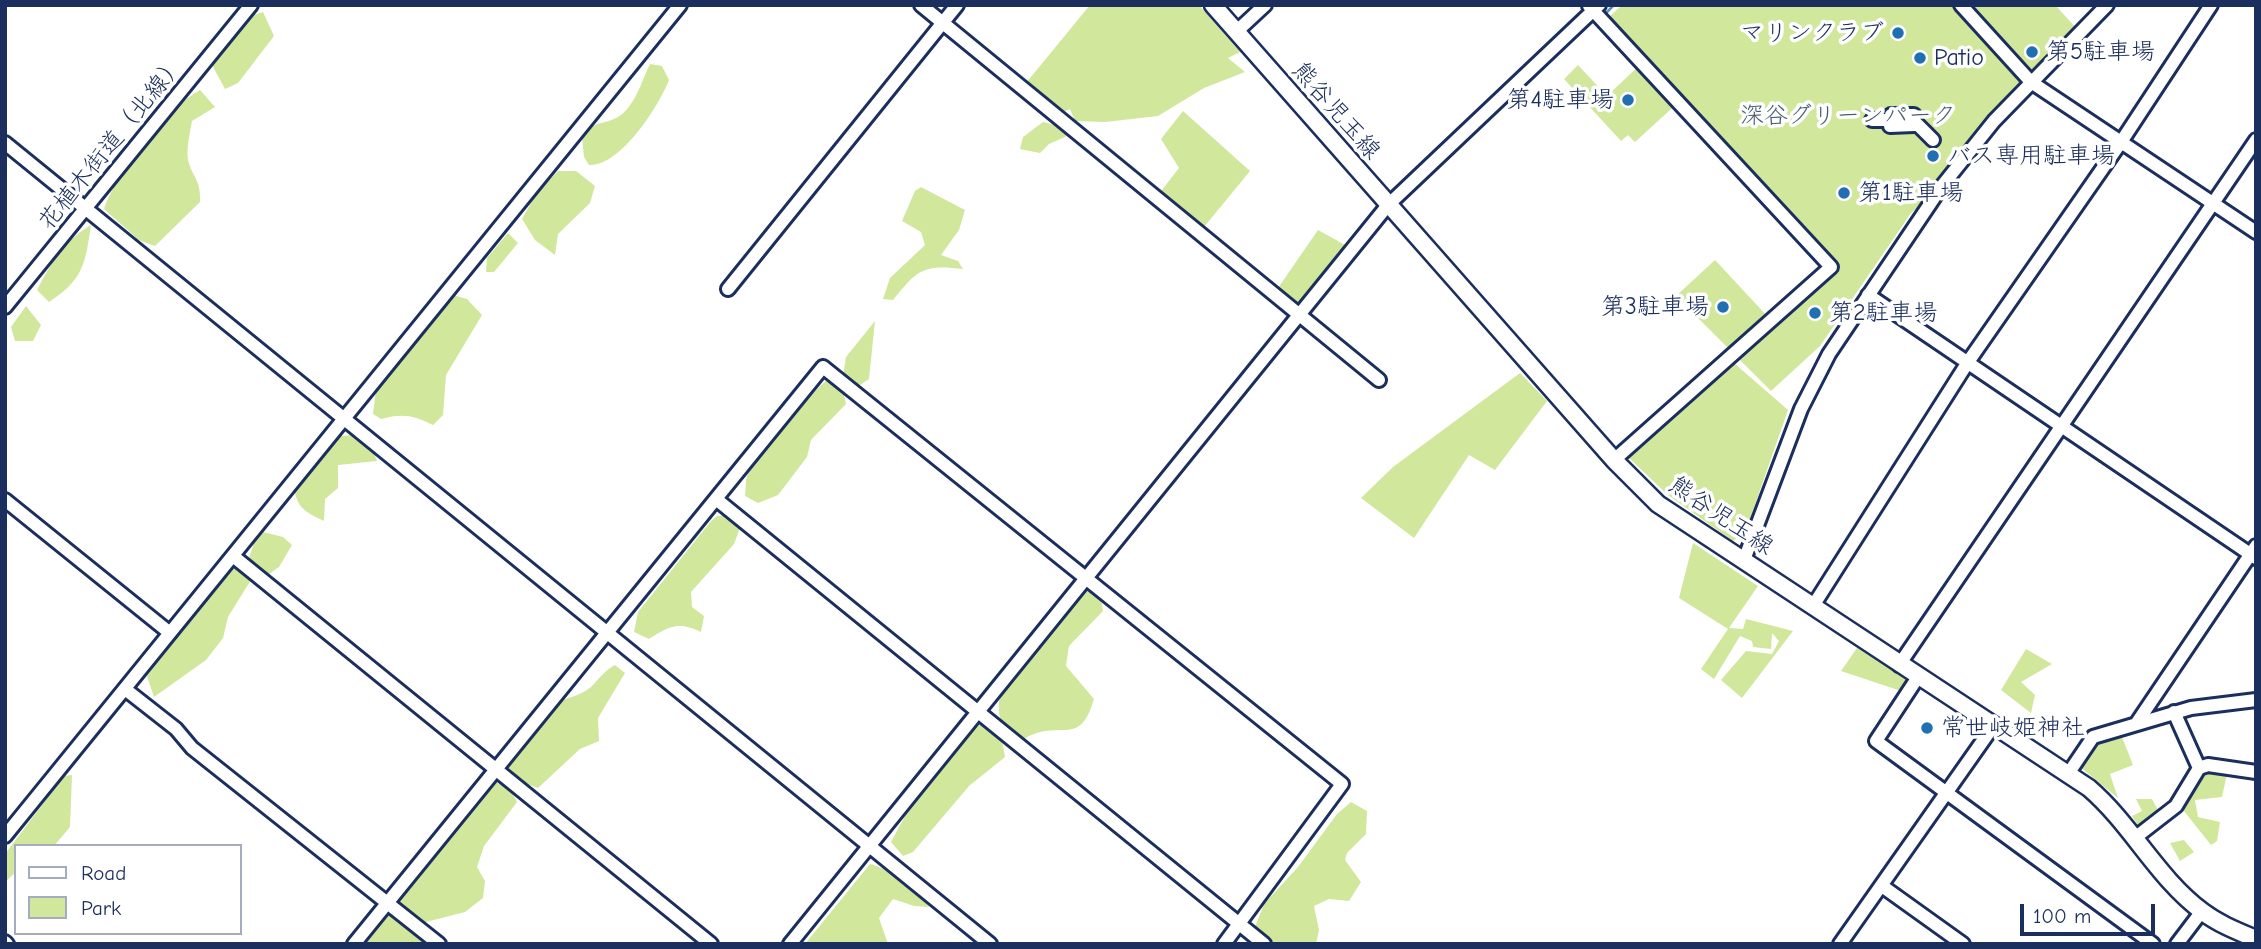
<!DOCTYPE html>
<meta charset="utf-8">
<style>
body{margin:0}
#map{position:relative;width:2261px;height:949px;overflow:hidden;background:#fff;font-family:"Comic Neue",sans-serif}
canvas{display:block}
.frame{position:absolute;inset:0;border:7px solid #1b2f5e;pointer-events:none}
.legend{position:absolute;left:14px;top:844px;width:228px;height:91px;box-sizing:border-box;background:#fff;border:2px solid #a4acbf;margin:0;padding:9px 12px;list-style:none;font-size:21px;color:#1b2f5e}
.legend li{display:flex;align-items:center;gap:14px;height:35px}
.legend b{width:35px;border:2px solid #a4acbf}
.scale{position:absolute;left:2020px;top:904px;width:135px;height:32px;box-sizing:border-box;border:4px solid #1b2f5e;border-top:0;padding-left:9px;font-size:21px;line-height:24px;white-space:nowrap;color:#1b2f5e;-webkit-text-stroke:5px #fff;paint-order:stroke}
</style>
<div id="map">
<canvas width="2261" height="949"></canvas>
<div class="frame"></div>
<ul class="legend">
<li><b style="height:9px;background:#fff"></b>Road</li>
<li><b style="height:19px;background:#d1e79c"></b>Park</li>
</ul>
<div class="scale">100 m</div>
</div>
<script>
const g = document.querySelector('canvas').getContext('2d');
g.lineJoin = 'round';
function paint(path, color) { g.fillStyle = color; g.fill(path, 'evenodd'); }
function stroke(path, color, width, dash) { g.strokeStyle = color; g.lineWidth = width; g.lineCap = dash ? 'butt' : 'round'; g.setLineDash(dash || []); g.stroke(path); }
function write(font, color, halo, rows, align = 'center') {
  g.font = font + ' "Comic Neue","Klee One",sans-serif'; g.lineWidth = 7; g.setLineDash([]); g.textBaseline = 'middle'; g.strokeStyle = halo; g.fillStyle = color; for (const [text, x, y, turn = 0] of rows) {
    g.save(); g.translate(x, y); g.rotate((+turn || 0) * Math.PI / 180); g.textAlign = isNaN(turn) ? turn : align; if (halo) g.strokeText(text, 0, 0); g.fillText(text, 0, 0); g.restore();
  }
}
paint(new Path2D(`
 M1090 5H1199L1240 52 1228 58 1245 72 1204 88 1158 116 1105 122 1075 121 1070 109 1059 114 1026 83Z
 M1622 5H2055L2079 31 1983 123 1924 202 1911 213 1820 346 1771 391 1676 296 1715 260 1769 318 1835 259 1831 258 1681 100 1635 142 1628 135 1621 141 1564 79 1578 65 1607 96 1645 60 1608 18Z
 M263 12 274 36 238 83 225 89 212 65 250 16Z
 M650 64 662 66 669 80C659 106 620 167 589 165L584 157 582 137C598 119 597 126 614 119 634 111 641 82 650 64Z
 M200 90 215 107 192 121C190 133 186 148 188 160 193 179 201 179 200 202L155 246 139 240 104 209C117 172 166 109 200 90Z
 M1183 111 1250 171 1204 227 1158 195 1179 168 1161 139Z
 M1043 122 1060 126 1067 136 1049 144 1040 153 1020 149 1023 137Z
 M558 171H576L595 186 590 203 558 234 555 255 535 240 522 219 536 194Z
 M921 187 965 210 959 230 941 255 958 261 963 269C923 264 917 270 893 300L883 299 890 278 925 245 921 232 902 221 915 191Z
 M91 225C85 264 84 279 49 302L37 290C51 263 65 240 91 225Z
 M1318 230 1345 245 1299 305 1278 288Z
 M508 233 518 243 494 272H486L487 258Z
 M453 295 467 299 482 315 446 375 443 415 433 425C414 415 401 413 381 419L373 414 376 390Z
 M26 306 41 325 33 341H15L11 327Z
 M875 321 869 379 857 387 843 376 846 357Z
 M1734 363 1788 410 1745 533 1733 541 1668 495 1627 456Z
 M1520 373 1547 401 1495 470 1469 455 1414 538 1361 498 1393 467Z
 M831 378 843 391 846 404 811 440 807 457 778 495 758 503 745 496C746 489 745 480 748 474 757 459 817 383 831 378Z
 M356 435 372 449 377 461 338 465V488L325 499 324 521C308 513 299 510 295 493L339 436Z
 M728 515 740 528 734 544 691 592 692 607 704 616 701 632C678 621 669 626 649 639L634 632 638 612 711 521 717 516Z
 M263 532 283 537 292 545 279 567 269 574 249 558 255 540Z
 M1693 543 1758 586 1729 628 1743 629 1746 619 1793 631 1742 698 1721 680 1746 651 1772 654 1779 641 1772 633 1771 649 1753 647 1752 641 1740 636 1714 679 1701 669 1728 629 1679 598Z
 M234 563 254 575 228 617 223 638 206 660 154 697 147 676Z
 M1085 590 1101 598 1103 611 1069 646 1066 666 1094 699C1079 750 1060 717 1024 739 1007 734 997 723 999 703 1001 683 1069 611 1085 590Z
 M1857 648 1911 682 1904 692 1841 671Z
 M2026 649 2052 664 2021 682 2035 695 2031 713 2001 690Z
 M615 665 625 673 598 718 599 741 580 749 538 788 522 782 507 767C513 751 540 709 556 703 568 697 580 696 591 687 599 679 604 671 615 665Z
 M984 722 1002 740 1005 757 969 786 913 852 903 856 891 842C914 800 942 748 984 722Z
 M2120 732 2133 765 2110 774 2118 798 2080 767 2097 741Z
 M2204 770 2227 774 2222 797 2195 800 2198 817 2220 822 2217 841 2211 845 2180 806Z
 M72 775 70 827 54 846H16V872L5 882V854L64 776Z
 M493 781 510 789 517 802 484 846 477 867 485 881 483 898 465 912 422 923 392 901Z
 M2136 799H2152L2160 814 2139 827 2132 816 2142 811Z
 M1351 802 1367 811 1366 834 1347 853 1345 860 1361 882 1349 901 1329 899 1314 906 1319 930 1316 944H1274L1255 927 1264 904 1298 867 1337 814Z
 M2184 840 2194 852 2180 861 2170 843Z
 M870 864C897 872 913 884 929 907L914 906 893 899 879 918 888 944H805Z
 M388 914 425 944H361L381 916Z`), '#d1e79c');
stroke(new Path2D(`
 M1605 14 1614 5`), '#5b91ae', 2.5);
const minor = new Path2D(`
 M921 5 1379 380
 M1961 5 2031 82 2256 232
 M1589 6 1831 267 1614 460
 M1236 32 1265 5
 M1891 115H1914V125L1890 126Z
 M1872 120H1888
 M1914 121 1933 140
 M5 143 990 944
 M728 289 957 5
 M1868 295 2256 558
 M5 307 251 5
 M716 499 1264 944
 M5 500 170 633
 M233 556 711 944
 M1744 560 1801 409 1829 354 1942 186 1994 121 2107 5
 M1813 606 1968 362 2121 142 2211 5
 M1899 665 2256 140
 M1918 677 1876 741 2153 944
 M125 689 176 729 192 748 439 944
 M2174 712 2199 768
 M2136 724 2256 546
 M2068 774 2093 737 2191 708 2256 700
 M5 836 680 5
 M2136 837 2176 806 2199 768 2208 765 2256 772
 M1882 886 1963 944
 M5 942 7 944
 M354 944 823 367 1342 784 1224 944
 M790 944 1388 205 1599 5
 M1840 944 1994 725
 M2177 944 2202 911`);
const major = new Path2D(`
 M1213 5 1614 460 1658 504 2089 788C2132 825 2157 878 2203 912 2219 924 2237 931 2256 939`);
stroke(minor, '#1b2f5e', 18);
stroke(major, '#1b2f5e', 21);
stroke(minor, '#fff', 12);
stroke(major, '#fff', 16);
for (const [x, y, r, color] of [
 [1898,33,7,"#1f6fb2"],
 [2032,52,7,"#1f6fb2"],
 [1920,58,7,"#1f6fb2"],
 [1628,100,7,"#1f6fb2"],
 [1933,156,7,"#1f6fb2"],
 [1844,193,7,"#1f6fb2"],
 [1723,307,7,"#1f6fb2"],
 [1815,313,7,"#1f6fb2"],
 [1927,728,7,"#1f6fb2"]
]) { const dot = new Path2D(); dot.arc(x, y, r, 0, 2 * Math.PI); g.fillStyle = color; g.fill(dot); stroke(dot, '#fff', 2.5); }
write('24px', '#1b2f5e', '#fff', [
 ["マリンクラブ",1884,33,"right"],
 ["第5駐車場",2046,52],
 ["Patio",1934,58],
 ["第4駐車場",1614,100,"right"],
 ["バス専用駐車場",1947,156],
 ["第1駐車場",1858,193],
 ["第3駐車場",1709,307,"right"],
 ["第2駐車場",1829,313],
 ["常世岐姫神社",1941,728]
], 'left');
write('24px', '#1b2f5e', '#fff', [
 ["熊谷児玉線",1336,111,49],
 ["花植木街道（北線）",112,143,-51],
 ["熊谷児玉線",1721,516,34]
]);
write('24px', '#485d6e', '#fff', [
 ["深谷グリーンパーク",1848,116]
]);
</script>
